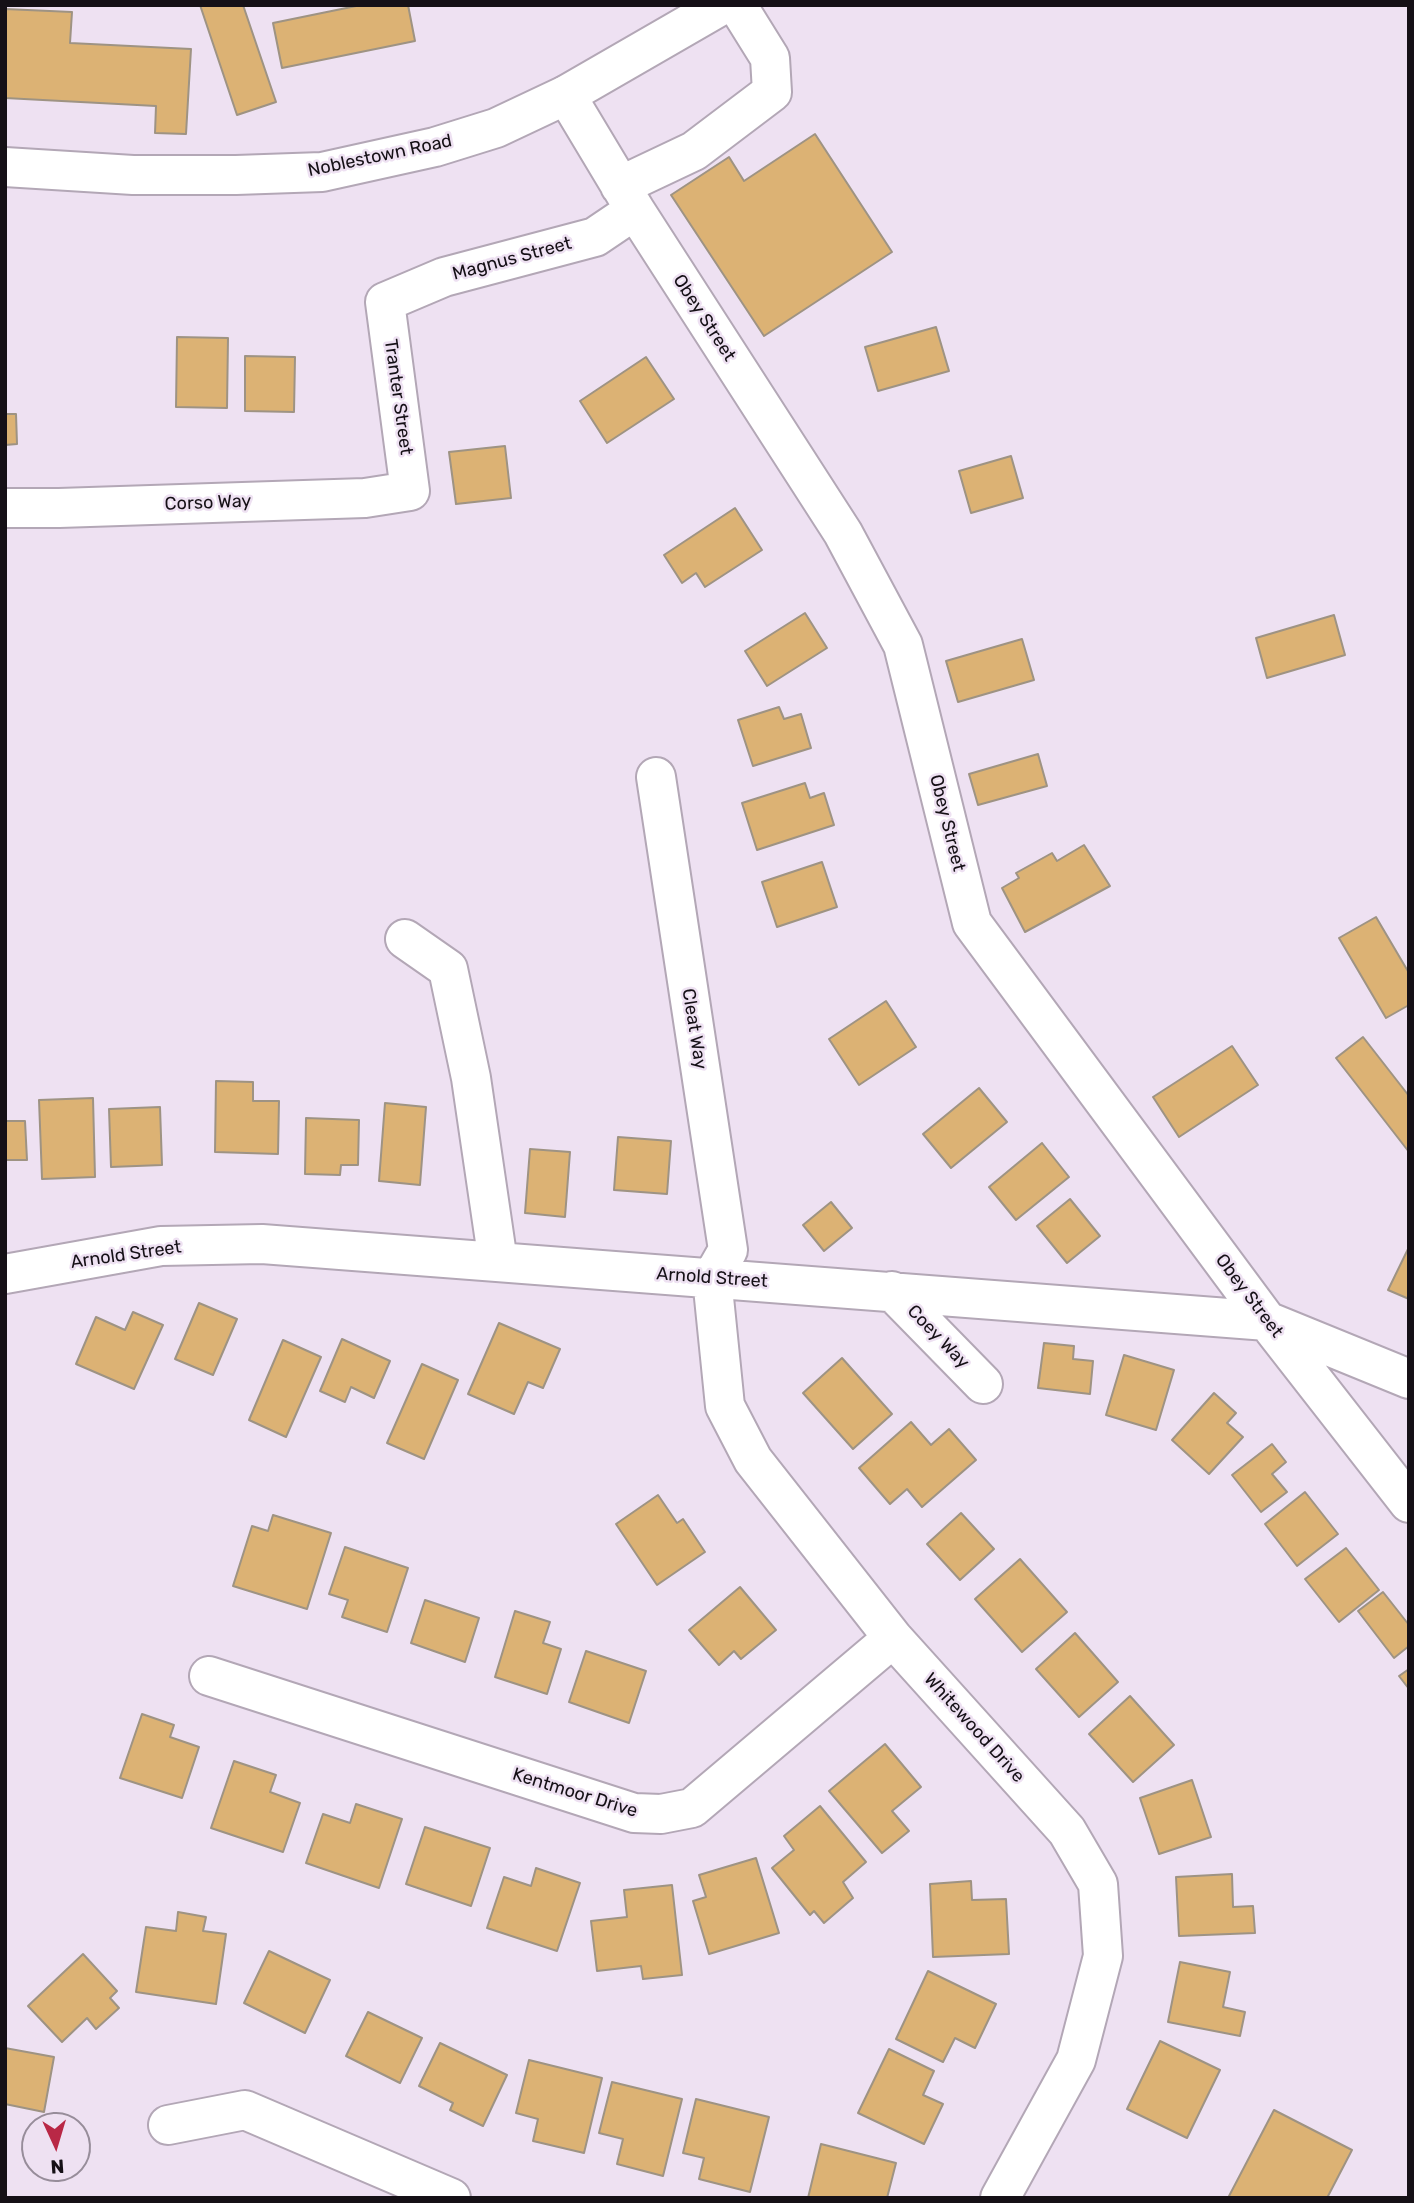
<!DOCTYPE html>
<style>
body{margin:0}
#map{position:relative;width:1414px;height:2203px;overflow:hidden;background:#eee1f2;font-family:Rubik,sans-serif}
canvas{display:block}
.frame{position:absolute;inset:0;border:7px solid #151016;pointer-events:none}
.north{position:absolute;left:21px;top:2112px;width:70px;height:70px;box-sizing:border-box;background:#eee1f2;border:2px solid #978d9a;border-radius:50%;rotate:176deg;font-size:19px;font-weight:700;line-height:28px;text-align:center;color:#151016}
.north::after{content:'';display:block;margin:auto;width:24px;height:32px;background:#b92846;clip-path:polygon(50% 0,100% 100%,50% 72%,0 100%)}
</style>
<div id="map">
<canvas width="1414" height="2203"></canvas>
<div class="frame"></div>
<div class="north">N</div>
</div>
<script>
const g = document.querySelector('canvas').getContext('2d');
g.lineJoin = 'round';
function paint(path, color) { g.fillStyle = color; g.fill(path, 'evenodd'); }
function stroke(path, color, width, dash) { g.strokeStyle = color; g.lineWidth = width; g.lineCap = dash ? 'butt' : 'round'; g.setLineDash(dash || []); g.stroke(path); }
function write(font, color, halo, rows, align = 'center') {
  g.font = font + ' Rubik,sans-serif'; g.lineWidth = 5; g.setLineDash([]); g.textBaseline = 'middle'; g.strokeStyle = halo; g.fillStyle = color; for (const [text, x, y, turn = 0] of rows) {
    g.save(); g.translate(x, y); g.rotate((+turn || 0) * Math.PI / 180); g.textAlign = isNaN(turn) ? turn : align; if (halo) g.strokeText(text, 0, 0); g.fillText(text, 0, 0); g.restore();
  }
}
const building = new Path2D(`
 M200 5H243L276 102 237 115Z
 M361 5H408L415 41 282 68 273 23Z
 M5 9 72 12 70 43 191 49 186 134 155 133 156 106 5 98Z
 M815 134 892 252 764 336 671 195 729 157 744 181Z
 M936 327 949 371 878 391 865 347Z
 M177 337 228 338 227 408 176 407Z
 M245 356 295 357 294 412 245 411Z
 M646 357 674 399 607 443 580 401Z
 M5 414H16L17 444 5 445Z
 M505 446 511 498 456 504 449 452Z
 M1011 456 1023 498 971 513 959 471Z
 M735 508 762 550 705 587 696 573 682 583 664 555Z
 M805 613 827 648 767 686 745 651Z
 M1334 615 1345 655 1267 678 1256 638Z
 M1022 639 1034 680 958 702 946 661Z
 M779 707 784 719 801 714 811 748 753 766 738 720Z
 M1038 754 1047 786 978 805 969 774Z
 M805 783 810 798 824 793 834 825 757 850 742 803Z
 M1084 845 1110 886 1025 932 1002 888 1019 878 1016 873 1052 853 1057 861Z
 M822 862 837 907 777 927 762 882Z
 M1376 917 1409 973V1005L1386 1018 1339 938Z
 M886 1001 916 1047 859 1085 829 1039Z
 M1363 1037 1409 1096V1152L1336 1058Z
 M1232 1046 1258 1085 1179 1137 1153 1097Z
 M216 1081 253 1082V1101H279L278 1154 215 1152Z
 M979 1088 1007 1122 951 1168 923 1134Z
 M93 1098 95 1177 42 1179 39 1100Z
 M385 1103 426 1107 420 1185 379 1181Z
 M160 1107 162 1165 111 1167 109 1109Z
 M306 1118 359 1120 358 1165H341L340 1175 305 1174Z
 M5 1121H25L27 1160H5Z
 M618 1137 671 1141 667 1194 614 1190Z
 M1042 1143 1069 1177 1016 1220 989 1187Z
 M530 1149 570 1152 565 1217 525 1213Z
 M1070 1199 1100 1236 1067 1263 1037 1226Z
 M831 1202 852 1228 824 1251 803 1225Z
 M1409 1247V1299L1388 1290Z
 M199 1303 237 1319 213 1375 175 1359Z
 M133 1312 163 1325 134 1389 76 1364 96 1317 125 1330Z
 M499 1323 560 1349 543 1388 528 1382 514 1414 468 1394Z
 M342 1339 390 1361 374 1398 351 1387 345 1402 320 1391Z
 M283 1340 321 1357 286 1437 249 1420Z
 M1044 1343 1074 1346 1073 1359 1093 1361 1090 1394 1038 1388Z
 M1124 1355 1174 1370 1156 1430 1106 1415Z
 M842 1358 892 1414 853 1449 803 1393Z
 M422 1364 458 1380 424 1459 387 1443Z
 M1214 1393 1236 1413 1227 1423 1243 1437 1209 1474 1172 1440Z
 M911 1422 931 1445 949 1429 976 1460 922 1507 907 1489 890 1504 859 1468Z
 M1272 1444 1286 1462 1272 1474 1287 1492 1261 1512 1232 1475Z
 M1305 1492 1338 1534 1297 1566 1265 1524Z
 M658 1495 677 1523 683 1519 705 1552 657 1585 616 1524Z
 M961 1513 994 1549 960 1580 927 1544Z
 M273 1515 331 1533 307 1609 233 1586 252 1526 268 1531Z
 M345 1547 408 1568 387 1632 342 1617 348 1600 329 1594Z
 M1346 1548 1379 1590 1339 1622 1305 1579Z
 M1020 1559 1067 1612 1022 1652 975 1599Z
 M740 1587 776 1630 741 1659 734 1651 719 1665 689 1630Z
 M1383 1592 1409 1625V1646L1394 1658 1358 1611Z
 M425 1600 479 1618 465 1662 411 1643Z
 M515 1611 550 1622 543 1643 561 1649 547 1694 495 1677Z
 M1075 1633 1118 1682 1079 1717 1036 1669Z
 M586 1651 646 1671 629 1723 569 1702Z
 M1409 1669V1689L1399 1676Z
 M1130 1696 1174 1745 1133 1782 1089 1734Z
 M142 1714 174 1725 170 1737 199 1747 182 1798 120 1778Z
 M885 1744 921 1787 892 1811 909 1831 882 1853 829 1791Z
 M234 1761 276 1775 270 1792 300 1803 283 1852 211 1828Z
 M1192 1780 1211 1837 1159 1854 1140 1798Z
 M356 1804 402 1819 379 1888 306 1863 323 1814 350 1823Z
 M820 1806 866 1862 843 1882 853 1898 824 1923 814 1911 810 1915 772 1868 794 1850 784 1836Z
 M425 1827 490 1848 471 1906 406 1884Z
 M756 1858 779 1933 709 1954 693 1901 706 1897 699 1875Z
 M536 1868 580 1883 557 1951 487 1928 504 1877 531 1886Z
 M1232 1874 1233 1907 1253 1906 1255 1933 1179 1936 1176 1877Z
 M971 1881 972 1900 1006 1899 1009 1954 933 1957 930 1884Z
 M672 1885 682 1975 643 1979 641 1966 597 1971 591 1921 627 1917 624 1890Z
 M178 1912 206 1917 203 1931 226 1934 216 2004 136 1992 146 1927 176 1931Z
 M269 1951 330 1980 305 2033 244 2003Z
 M83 1954 117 1991 110 1998 119 2008 96 2029 87 2018 62 2042 28 2006Z
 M1180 1962 1230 1972 1223 2007 1245 2012 1240 2036 1168 2022Z
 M928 1971 996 2004 975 2048 955 2038 943 2062 896 2039Z
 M368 2012 422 2038 400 2083 346 2056Z
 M1160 2041 1220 2070 1187 2138 1127 2109Z
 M440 2043 507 2075 483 2126 450 2110 453 2103 419 2086Z
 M5 2048 54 2057 44 2112 5 2104Z
 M889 2049 934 2071 923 2095 943 2104 924 2144 858 2113Z
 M529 2060 602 2078 584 2153 533 2141 538 2119 516 2113Z
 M612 2082 682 2099 663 2176 617 2164 623 2139 599 2133Z
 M696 2099 769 2117 750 2192 699 2179 704 2158 683 2153Z
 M1274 2110 1352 2150 1327 2198H1228Z
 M821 2144 896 2163 887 2198H808Z`);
paint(building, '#dcb274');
stroke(building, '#9e9383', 2);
const minor = new Path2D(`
 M566 95 635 210 843 533 903 645 972 923 1267 1321 1409 1503
 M620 186 694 151 772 92 770 58 737 5
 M5 508H59L365 498 410 491 385 302 444 277 595 237 635 210
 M656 777 728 1250 712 1278 725 1406 753 1460 893 1638 1067 1831 1098 1884 1103 1956 1076 2060 1000 2198
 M405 939 448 969 471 1078 498 1262
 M5 1274 161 1246 262 1244 1267 1321 1409 1379
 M892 1291 983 1384
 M209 1676 634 1813 661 1814 692 1808 893 1638
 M168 2125 245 2110 451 2198`);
const major = new Path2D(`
 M5 167 133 175H236L322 172 435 147 496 128 566 95 722 5`);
stroke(minor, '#b3a7b6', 42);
stroke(major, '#b3a7b6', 42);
stroke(minor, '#fff', 38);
stroke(major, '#fff', 38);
write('18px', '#151016', '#eee1f2', [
 ["Noblestown Road",380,156,-12],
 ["Magnus Street",512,259,-15],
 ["Obey Street",704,318,57],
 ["Tranter Street",398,397,82],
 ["Corso Way",208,503,-2],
 ["Obey Street",947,823,76],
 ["Cleat Way",694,1029,81],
 ["Arnold Street",126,1255,-8],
 ["Arnold Street",712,1278,4],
 ["Obey Street",1249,1296,53],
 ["Coey Way",938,1337,46],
 ["Whitewood Drive",974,1728,48],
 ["Kentmoor Drive",575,1793,17]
]);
</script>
